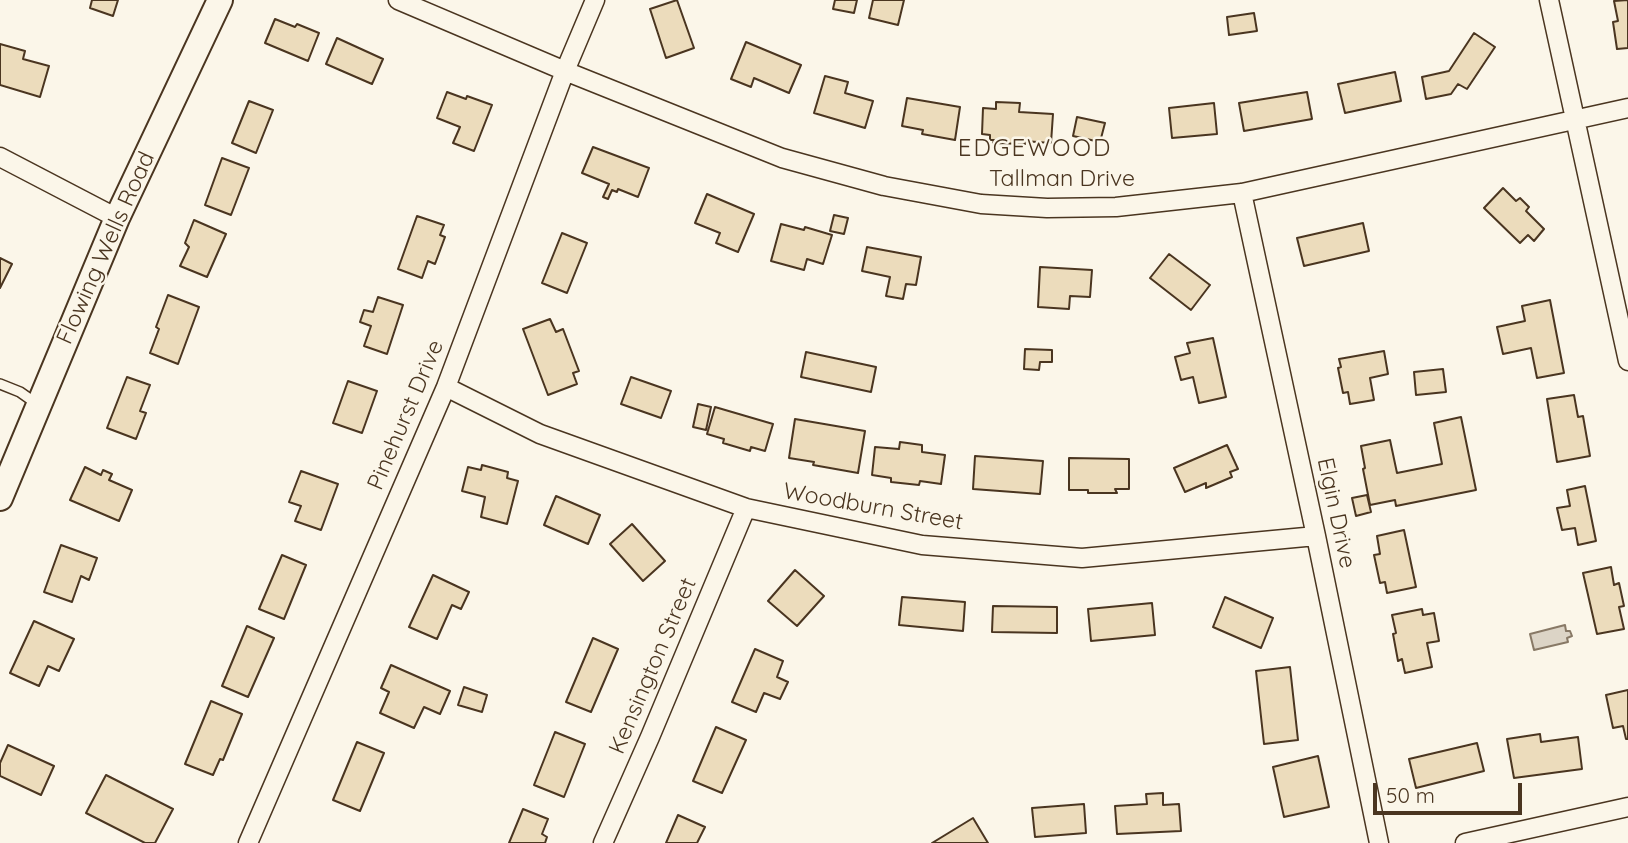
<!DOCTYPE html>
<style>
body{margin:0}
#map{position:relative;width:1628px;height:843px;overflow:hidden;background:#fbf6e9;font-family:Quicksand,sans-serif}
canvas{display:block}
.scale{position:absolute;left:1373px;top:783px;width:149px;height:32px;box-sizing:border-box;border:4px solid #4a3520;border-top:0;padding-left:9px;font-size:21px;line-height:24px;white-space:nowrap;color:#4a3520;-webkit-text-stroke:5px #fbf6e9;paint-order:stroke}
</style>
<div id="map">
<canvas width="1628" height="843"></canvas>
<div class="scale">50 m</div>
</div>
<script>
const g = document.querySelector('canvas').getContext('2d');
g.lineJoin = 'round';
function paint(path, color) { g.fillStyle = color; g.fill(path, 'evenodd'); }
function stroke(path, color, width, dash) { g.strokeStyle = color; g.lineWidth = width; g.lineCap = dash ? 'butt' : 'round'; g.setLineDash(dash || []); g.stroke(path); }
function write(font, color, halo, rows, align = 'center') {
  g.font = font + ' Quicksand,sans-serif'; g.lineWidth = 5; g.setLineDash([]); g.textBaseline = 'middle'; g.strokeStyle = halo; g.fillStyle = color; for (const [text, x, y, turn = 0] of rows) {
    g.save(); g.translate(x, y); g.rotate((+turn || 0) * Math.PI / 180); g.textAlign = isNaN(turn) ? turn : align; if (halo) g.strokeText(text, 0, 0); g.fillText(text, 0, 0); g.restore();
  }
}
const water = new Path2D(`
 M1565 625 1566 631H1570L1572 636 1567 638 1568 642 1534 650 1530 634Z`);
paint(water, '#dcd4c6');
stroke(water, '#887966', 2);
const building = new Path2D(`
 M92 0H118L113 16 90 8Z
 M677 0 694 48 666 58 650 9Z
 M835 0H857L854 13 833 9Z
 M873 0H904L898 25 869 18Z
 M1628 0V48L1617 49 1613 22 1618 21 1614 1Z
 M1254 13 1257 31 1229 35 1227 17Z
 M275 19 295 27 297 24 319 33 308 61 265 43Z
 M1474 33 1495 47 1467 89 1458 84 1451 94 1426 99 1422 77 1449 71Z
 M337 38 383 59 372 84 326 64Z
 M746 42 801 65 789 93 754 78 751 87 731 79Z
 M0 44 25 51 23 59 49 66 40 97 0 85Z
 M1395 72 1401 101 1345 113 1338 84Z
 M825 76 848 82 845 93 873 101 865 128 814 113Z
 M447 92 466 99 467 96 492 105 474 151 453 143 460 127 437 118Z
 M1307 92 1312 119 1244 131 1239 103Z
 M907 98 960 107 955 140 922 134 923 130 902 126Z
 M249 101 273 110 256 153 232 143Z
 M996 102 1020 103 1019 112 1053 114 1051 143 1024 141 1025 144 993 143 994 140H990V135L982 134 983 108 996 109Z
 M1214 103 1217 134 1172 138 1169 108Z
 M1077 117 1105 123 1100 142 1073 136Z
 M593 147 649 168 638 197 618 189 617 192 612 190 608 199 603 197 609 184 582 173Z
 M222 158 249 168 231 215 205 205Z
 M1503 188 1516 201 1520 198 1529 207 1526 211 1544 229 1534 241 1528 235 1520 243 1484 208Z
 M707 194 754 214 738 252 716 243 720 233 695 223Z
 M834 215 848 218 844 234 830 231Z
 M417 216 444 225 440 235 445 237 435 264 428 261 422 278 398 269Z
 M194 220 226 234 207 277 180 266 189 247 185 243Z
 M1363 223 1369 251 1304 266 1297 238Z
 M781 224 804 230 805 227 832 235 823 264 807 259 804 270 771 261Z
 M562 233 587 243 567 293 542 283Z
 M867 247 921 257 916 285 906 284 903 299 886 296 890 277 862 271Z
 M1169 254 1210 285 1191 310 1150 278Z
 M0 258 12 264 0 288Z
 M1040 267 1092 270 1090 297 1070 296 1069 309 1038 307Z
 M168 295 199 307 178 364 150 353 159 329 156 327Z
 M378 297 403 305 387 354 364 346 371 326 360 322 364 310 373 312Z
 M1550 300 1564 373 1537 378 1531 348 1503 354 1497 327 1525 321 1522 306Z
 M550 319 556 332 563 329 579 371 573 373 577 384 548 395 523 329Z
 M1213 338 1226 397 1199 403 1193 377 1181 380 1175 357 1190 353 1187 343Z
 M1025 349 1052 350V362H1040L1039 370 1024 369Z
 M1384 351 1388 374 1370 378 1374 400 1350 404 1348 392 1343 393 1338 368 1341 367 1339 359Z
 M806 352 876 367 871 392 801 377Z
 M1443 369 1446 392 1416 395 1414 372Z
 M127 377 150 385 140 411 146 413 136 439 107 428Z
 M631 377 671 391 661 418 621 404Z
 M348 381 377 391 362 433 333 423Z
 M1574 395 1578 417 1583 416 1590 456 1557 462 1547 399Z
 M698 404 711 407 706 430 693 427Z
 M715 407 773 424 765 451 751 447 750 451 723 443 724 439 707 434Z
 M1461 417 1476 490 1396 506 1395 500 1370 505 1363 469 1365 468 1361 446 1390 440 1397 473 1442 464 1434 423Z
 M795 419 865 431 858 473 813 465 814 462 789 458Z
 M900 442 922 445V452L945 455 941 484 920 481 919 485 891 482V478L872 475 875 447 899 449Z
 M1227 445 1238 469 1230 472 1232 477 1206 488V483L1185 492 1174 468Z
 M975 456 1043 461 1040 494 973 489Z
 M1069 458 1129 459V489H1115L1117 493H1088V490H1069Z
 M482 465 508 472 507 478 518 481 507 524 481 517 485 497 462 491 468 467 481 470Z
 M85 467 101 475 103 470 112 474 109 480 132 490 119 521 70 500Z
 M301 471 338 484 321 530 295 521 301 506 289 502Z
 M1585 486 1596 541 1578 545 1575 528 1562 530 1557 508 1570 506 1567 490Z
 M1367 495 1371 512 1356 516 1352 498Z
 M556 496 600 515 588 544 544 525Z
 M632 524 665 561 643 581 610 544Z
 M1404 530 1416 587 1387 593 1385 582 1380 583 1374 555 1380 554 1377 536Z
 M61 545 97 558 89 580 81 576 72 602 44 592Z
 M282 555 306 565 284 619 259 609Z
 M1611 567 1614 585 1619 583 1624 606 1619 607 1624 629 1597 634 1583 573Z
 M795 570 824 596 797 626 768 601Z
 M433 575 469 592 461 609 452 605 437 639 409 627Z
 M902 597 965 602 963 631 899 625Z
 M1225 597 1273 618 1261 648 1213 627Z
 M1152 603 1155 635 1091 641 1088 609Z
 M993 606 1057 607V633L992 632Z
 M1422 609 1423 615 1434 613 1439 641 1427 643 1432 667 1405 673 1402 659 1398 661 1393 634 1396 633 1392 615Z
 M34 621 74 639 59 671 48 666 39 686 10 673Z
 M247 626 274 638 248 697 222 686Z
 M593 638 618 649 591 712 566 702Z
 M755 649 783 661 777 677 788 682 780 699 764 693 756 712 732 702Z
 M391 665 450 691 440 714 424 707 414 728 380 713 389 692 381 688Z
 M1290 667 1298 740 1264 744 1256 671Z
 M464 687 487 695 482 712 458 705Z
 M1628 690V739H1626L1623 726 1613 728 1606 695Z
 M211 701 242 714 223 760 220 759 213 775 185 764Z
 M716 727 746 740 722 793 693 781Z
 M555 732 585 744 564 797 534 785Z
 M1540 734 1541 742 1578 737 1582 769 1514 778 1507 739Z
 M357 742 384 753 360 811 333 800Z
 M1477 743 1484 771 1416 788 1409 759Z
 M8 745 54 766 41 795 0 776V763Z
 M1318 756 1329 807 1284 817 1273 767Z
 M106 775 173 809 155 843H145L86 813Z
 M1163 793V805L1179 804 1181 831 1117 834 1115 806 1147 804 1146 794Z
 M1084 804 1086 833 1035 837 1032 808Z
 M523 809 548 819 542 834 547 837 545 843H509Z
 M678 815 705 827 697 843H666Z
 M973 818 988 843H932Z`);
paint(building, '#ecdcbc');
stroke(building, '#4a3520', 2);
const lane = new Path2D(`
 M0 384 20 392 37 404`);
const street = new Path2D(`
 M398 0 565 71 782 158 884 186 981 204 1047 208 1116 207 1242 193 1628 108
 M1549 0 1628 361
 M0 157 117 218
 M1242 193 1316 536 1379 843
 M446 387 540 434 746 508 922 545 1082 558 1316 536
 M248 843 446 387 565 71 595 0
 M603 843 650 737 746 508
 M1465 843 1628 807`);
const secondary = new Path2D(`
 M0 498 117 218 220 0`);
stroke(lane, '#4a3520', 12);
stroke(street, '#4a3520', 21);
stroke(secondary, '#4a3520', 28);
stroke(lane, '#fbf6e9', 9);
stroke(street, '#fbf6e9', 18);
stroke(secondary, '#fbf6e9', 24);
write('23px', '#4a3520', '#fbf6e9', [
 ["Tallman Drive",1062,179],
 ["Flowing Wells Road",106,248,-66],
 ["Pinehurst Drive",406,415,-67],
 ["Woodburn Street",873,507,10],
 ["Elgin Drive",1336,513,78],
 ["Kensington Street",653,666,-67]
]);
g.letterSpacing = '2px';
write('24px', '#4a3520', '#fbf6e9', [
 ["EDGEWOOD",1035,149]
]);
g.letterSpacing = '0px';
</script>
